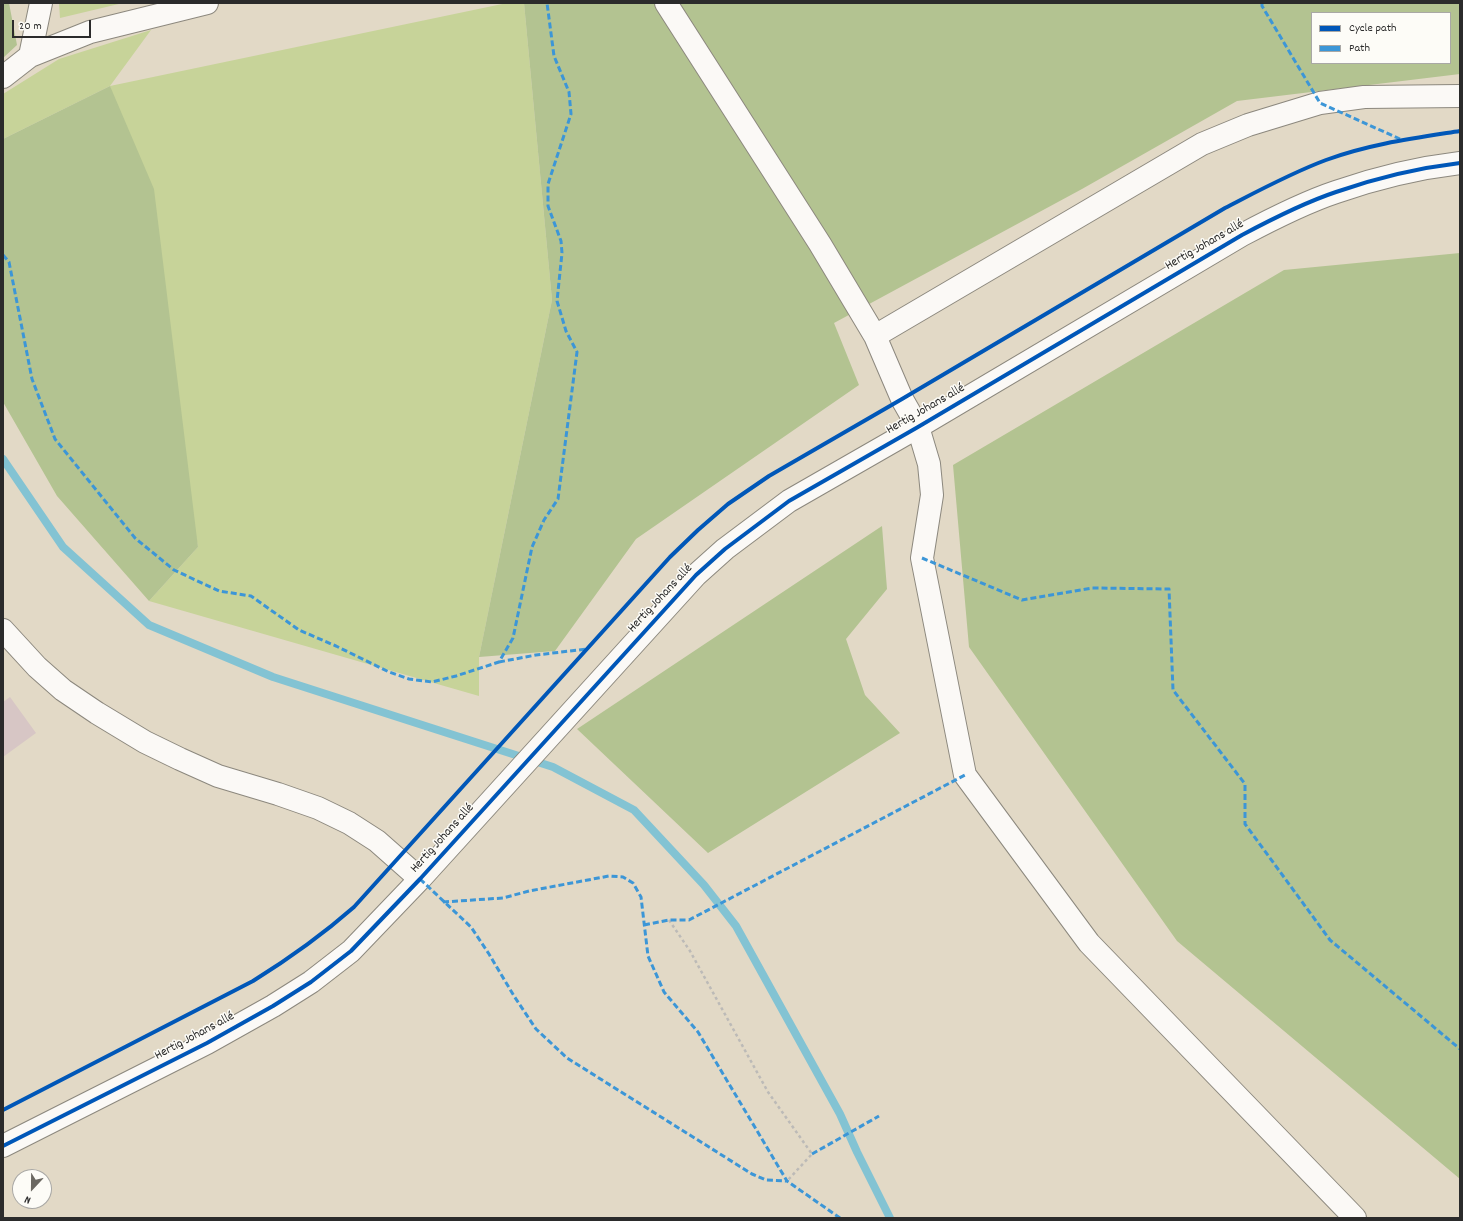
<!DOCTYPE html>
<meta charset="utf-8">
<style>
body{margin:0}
#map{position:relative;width:1463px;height:1221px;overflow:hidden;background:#e2d9c6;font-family:Dekko,sans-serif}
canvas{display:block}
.frame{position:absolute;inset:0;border:4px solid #2b2b2b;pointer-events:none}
.legend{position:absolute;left:1311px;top:12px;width:140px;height:52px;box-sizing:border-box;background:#fdfcf7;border:1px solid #a9a8a5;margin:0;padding:5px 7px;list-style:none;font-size:12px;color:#2b2b2b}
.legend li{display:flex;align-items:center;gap:8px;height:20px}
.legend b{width:20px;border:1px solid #a9a8a5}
.north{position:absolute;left:12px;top:1169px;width:40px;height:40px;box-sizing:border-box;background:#fdfcf7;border:1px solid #a9a8a5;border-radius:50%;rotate:202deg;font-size:11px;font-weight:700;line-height:16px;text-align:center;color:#2b2b2b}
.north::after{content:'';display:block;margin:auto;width:14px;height:18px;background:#6b6861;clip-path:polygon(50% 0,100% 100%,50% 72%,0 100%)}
.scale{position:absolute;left:12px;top:20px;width:79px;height:18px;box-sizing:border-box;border:2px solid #2b2b2b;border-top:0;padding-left:5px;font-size:12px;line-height:14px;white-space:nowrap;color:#2b2b2b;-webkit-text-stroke:3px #fdfcf7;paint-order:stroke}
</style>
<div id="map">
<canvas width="1463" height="1221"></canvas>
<div class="frame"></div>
<ul class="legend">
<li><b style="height:5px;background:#0057b8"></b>Cycle path</li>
<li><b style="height:5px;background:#3c96d7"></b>Path</li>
</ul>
<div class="north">N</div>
<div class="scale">20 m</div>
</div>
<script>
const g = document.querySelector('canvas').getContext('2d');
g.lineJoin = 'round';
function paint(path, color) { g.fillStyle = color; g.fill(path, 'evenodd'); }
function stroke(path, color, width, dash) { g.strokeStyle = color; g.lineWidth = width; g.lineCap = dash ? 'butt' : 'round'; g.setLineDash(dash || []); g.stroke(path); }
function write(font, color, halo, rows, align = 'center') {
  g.font = font + ' Dekko,sans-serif'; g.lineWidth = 3; g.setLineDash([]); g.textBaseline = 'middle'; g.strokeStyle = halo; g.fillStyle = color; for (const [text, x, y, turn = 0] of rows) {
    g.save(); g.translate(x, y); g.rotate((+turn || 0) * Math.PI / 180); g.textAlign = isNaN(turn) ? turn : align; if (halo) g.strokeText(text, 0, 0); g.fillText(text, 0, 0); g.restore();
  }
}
paint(new Path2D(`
 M59 3H123L60 18Z
 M507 3H524L552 300 479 657V696L149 601 198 547 110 86 3 139V94L59 59 151 30 110 86Z`), '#c7d399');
paint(new Path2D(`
 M3 3H9L17 45 3 58Z
 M524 3H1460V74L1237 101 1082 189 834 323 859 385 636 539 555 651 479 657 552 300ZM1312 13H1450V63H1312Z
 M110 86 154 189 198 547 149 601 57 496 3 402V139Z
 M1460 253V1179L1177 941 969 647 953 465 1284 270Z
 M882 526 887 589 846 639 865 695 900 733 708 853 577 729Z`), '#b3c391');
stroke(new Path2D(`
 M3 459 63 547 149 625 273 677 553 767 634 810 704 885 736 926 840 1114 857 1152 890 1218`), '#83c3d3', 8);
paint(new Path2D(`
 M10 697 36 733 3 757V702Z`), '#d7c6c5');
const minor = new Path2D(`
 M666 3 820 244 875 336 902 399 918 427 929 464 932 495 922 558 965 775 1089 943 1355 1218
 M30 56 41 3
 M3 77 30 56 90 32 207 3
 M875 336 1202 144 1248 125 1320 103 1364 97 1460 96
 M3 630 37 667 63 690 97 713 145 742 180 759 218 776 278 794 318 808 349 823 377 841 420 879
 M3 1146 207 1043 273 1006 311 982 351 951 420 879 696 575 725 549 789 501 918 427 1242 235C1272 219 1303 203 1336 192 1376 178 1418 168 1460 163`);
stroke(minor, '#8c887e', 24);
stroke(new Path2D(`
 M669 920 690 951 768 1092 812 1154 787 1181`), '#bcbab7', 2.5, [3, 3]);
stroke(minor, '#fbf9f6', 22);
stroke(new Path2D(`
 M1262 3V6L1320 103 1400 139
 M3 255 9 262 32 379 55 439 135 538 174 570 219 591 251 596 299 630 336 646 389 672 409 679 432 682 456 676 499 662 513 638 532 547 544 520 558 499 577 352 566 331 557 301 562 253 561 241 548 206V184L571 114 569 92 554 56 547 3
 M922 558 1022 600 1092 588 1169 589 1173 690 1245 784V824L1330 940 1460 1049
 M499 662 536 655 587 649
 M420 879 471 927 489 954 514 996 536 1029 567 1058 752 1174 766 1180 787 1181
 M443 902 503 898 529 891 609 876 623 877 633 883 641 897 648 956 664 992 698 1032 787 1181 840 1218
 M644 925 669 920H689L965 775
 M812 1154 879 1116`), '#3c96d7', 3, [6, 3]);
stroke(new Path2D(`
 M3 1110 253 981C290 958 321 936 354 907L670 557 698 530 728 504 769 476 902 399 1225 208C1258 191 1291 173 1326 160 1369 144 1415 138 1460 131
 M3 1146 207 1043 273 1006 311 982 351 951 420 879 696 575 725 549 789 501 918 427 1242 235C1272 219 1303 203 1336 192 1376 178 1418 168 1460 163`), '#0057b8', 4);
write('13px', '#2b2b2b', '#fdfcf7', [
 ["Hertig Johans allé",1205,246,-30],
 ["Hertig Johans allé",926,410,-30],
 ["Hertig Johans allé",661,599,-47],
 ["Hertig Johans allé",443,839,-48],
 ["Hertig Johans allé",195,1037,-28]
]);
</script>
